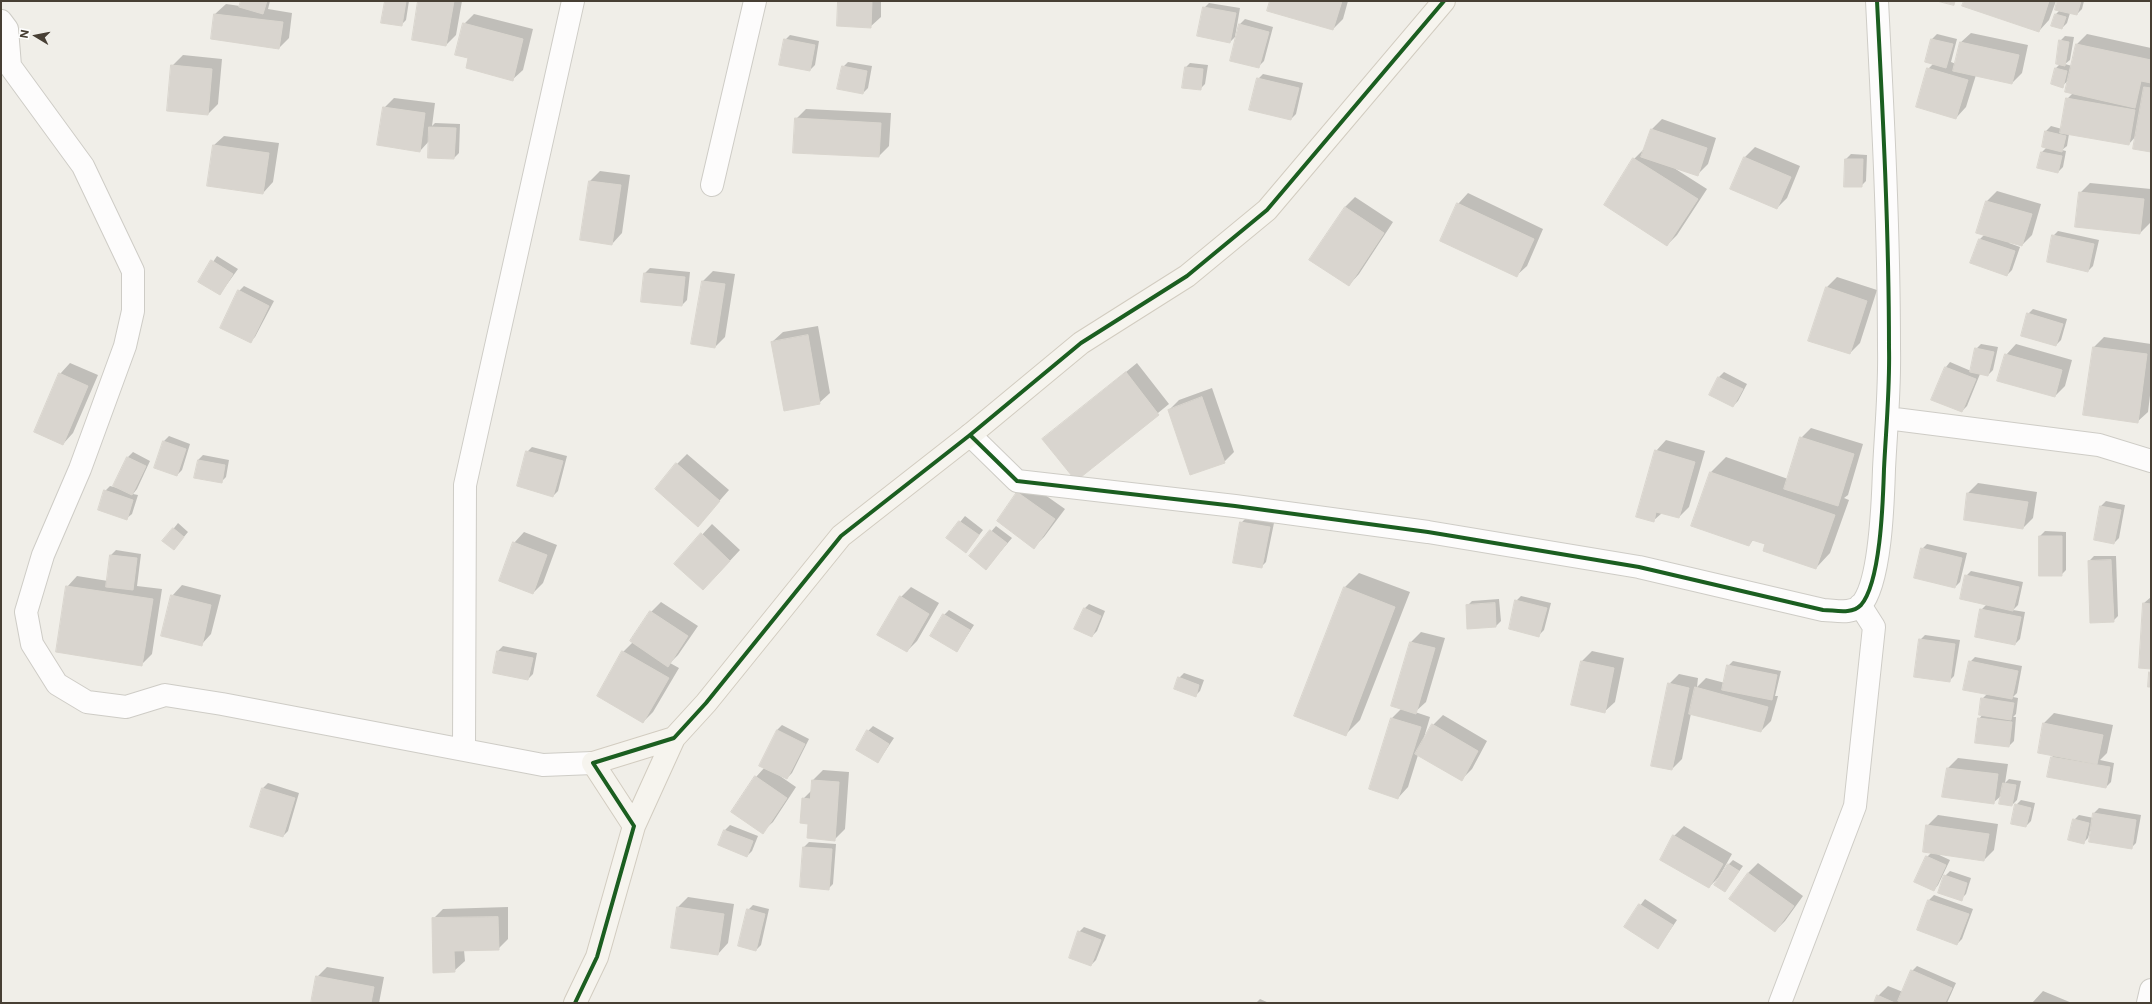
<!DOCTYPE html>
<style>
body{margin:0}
#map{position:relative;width:2152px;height:1004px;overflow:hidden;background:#f0eee8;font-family:Inter,sans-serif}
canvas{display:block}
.frame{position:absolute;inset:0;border:2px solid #473f34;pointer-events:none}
.north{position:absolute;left:16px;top:16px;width:40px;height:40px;-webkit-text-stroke:3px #fff;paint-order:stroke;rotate:280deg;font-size:11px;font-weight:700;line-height:16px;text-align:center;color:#473f34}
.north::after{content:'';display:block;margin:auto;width:14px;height:18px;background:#473f34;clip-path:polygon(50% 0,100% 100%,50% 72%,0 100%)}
</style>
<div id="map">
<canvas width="2152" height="1004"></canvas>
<div class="frame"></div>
<div class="north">N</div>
</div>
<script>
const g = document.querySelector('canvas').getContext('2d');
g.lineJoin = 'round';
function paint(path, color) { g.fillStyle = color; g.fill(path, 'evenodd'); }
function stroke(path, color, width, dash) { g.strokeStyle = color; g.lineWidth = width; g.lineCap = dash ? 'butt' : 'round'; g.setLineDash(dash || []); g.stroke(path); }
paint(new Path2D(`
 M242 1H270L268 9 292 13 289 38 279 48 212 39 215 14 226 4 240 6Z
 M386 1H409L406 20 401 25Z
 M420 1H462L456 35 446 45Z
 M839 1H881V17L870 27Z
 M1271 1H1348L1343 19 1333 29Z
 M1965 1H2056L2049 20 2039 31Z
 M2058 1H2084L2082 9 2077 14 2070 13 2067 23 2062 28 2053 25 2056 14 2060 10Z
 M1209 3 1240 8 1235 37 1230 42 1204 8Z
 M474 14 533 29 523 70 512 80 470 57 464 24Z
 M1245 19 1273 27 1264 61 1259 66 1240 24Z
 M1971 33 2028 45 2022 73 2012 83 1976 75 1966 107 1956 118 1928 69 1933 64 1926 61 1932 39 1937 34 1957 39 1951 62 1956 64 1960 43Z
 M2087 34 2151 48V151L2136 136 2129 144 2069 134 2067 146 2062 150 2066 151 2063 167 2058 172 2042 152 2047 147 2046 131 2051 126 2062 129 2067 99 2073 93 2069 80 2062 86 2056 68 2060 64V41L2065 36 2074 37 2070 60 2065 64 2072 66 2077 44Z
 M790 35 819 41 815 65 810 70 785 40Z
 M183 55 222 59 218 104 208 114 172 66Z
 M848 62 872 66 868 88 863 93 843 67Z
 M1190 63 1208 65 1205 84 1200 89 1185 68Z
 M1263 74 1303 83 1296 114 1291 119 1258 79Z
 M394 98 435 103 432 126 435 123 460 124 459 153 454 158 430 140 420 151 384 108Z
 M806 109 891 113 889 146 879 156 796 119Z
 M1662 119 1716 138 1708 164 1697 175 1674 168 1707 189 1677 235 1667 245 1634 159 1644 149 1651 130Z
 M224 136 279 143 273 182 263 193 213 146Z
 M1755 147 1800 166 1787 198 1777 208 1731 189 1745 157Z
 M1851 154 1867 155 1866 181 1861 186H1845L1846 159Z
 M600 171 630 175 622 233 612 244 590 181Z
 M2090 183 2151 189 2150 223 2140 233 2080 193Z
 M1997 191 2041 204 2032 235 2022 245 2010 241 2009 243 2020 247 2012 270 2007 275 1980 239 1985 234 1977 232 1987 201Z
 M1468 193 1543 229 1527 266 1516 276 1458 204Z
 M1355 197 1393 222 1359 274 1349 285 1345 207Z
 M2058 231 2099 240 2093 266 2088 271 2053 236Z
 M217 256 238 269 220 294 200 281Z
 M650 268 690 272 687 300 682 305 642 301 645 273Z
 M713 271 735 274 725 337 715 347 703 281Z
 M1837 277 1877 290 1860 343 1850 353 1810 340 1827 287Z
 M244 286 274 301 255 337 250 342 239 291Z
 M2033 309 2067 319 2061 340 2056 345 2028 314Z
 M818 326 830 393 819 403 772 342 783 332Z
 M2104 337 2151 344V387L2148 412 2137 422 2084 414 2094 347Z
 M1981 344 1998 347 1993 370 1988 375 1980 374 1967 406 1962 411 1946 367 1950 362 1971 371 1976 349Z
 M2016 344 2072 360 2065 386 2055 396 2006 355Z
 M70 363 98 375 73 433 63 444 60 374Z
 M1137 363 1169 404 1076 480 1044 439Z
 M1724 372 1747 384 1738 401 1733 406 1719 377Z
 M1212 388 1234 452 1224 462 1169 410 1179 400Z
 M1811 428 1863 444 1848 495 1844 498 1849 500 1830 553 1816 568 1754 539 1749 545 1692 525 1711 472 1726 457 1788 479 1801 438Z
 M169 436 190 444 182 470 177 475 164 441Z
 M1666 440 1705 451 1689 507 1679 517 1662 513 1653 521 1656 451Z
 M532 447 567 456 558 491 553 496 527 452Z
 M133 452 150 461 137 489 133 494 138 495 132 514 127 518 105 491 110 486 118 488 114 485 128 457Z
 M687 454 729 490 698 525 677 464Z
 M203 455 229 460 226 477 221 482 198 460Z
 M1028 483 1065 509 1044 537 1034 547 1018 493Z
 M1978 483 2037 492 2033 518 2023 528 1968 493Z
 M2106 501 2125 505 2119 538 2114 543 2101 506Z
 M965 516 983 530 966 552 947 538Z
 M1246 518 1274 523 1266 562 1261 567 1241 523Z
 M178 523 188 532 178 544 164 541Z
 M712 524 740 550 713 579 675 564Z
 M996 526 1012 538 990 564 970 556Z
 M2045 531 2066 532V570L2061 575 2040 536Z
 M524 532 557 545 543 583 533 593 514 543Z
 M1927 544 1967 553 1960 582 1955 587 1922 549Z
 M116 550 141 554 137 586 162 589 152 654 142 664 67 587 77 576 108 581 111 555Z
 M2094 556H2116L2118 616 2113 621 2089 561Z
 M1971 571 2023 582 2018 605 2013 610 2025 612 2020 639 2015 644 1981 610 1987 604 1966 576Z
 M1359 573 1410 592 1360 720 1345 735 1344 588Z
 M182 585 221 595 211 634 201 645 172 596Z
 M911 587 939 603 917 641 907 651 901 597Z
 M1521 596 1551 603 1544 630 1539 635 1516 601Z
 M2151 597V668L2144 603Z
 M1499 599 1501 621 1496 626 1467 606 1472 601Z
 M661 602 698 626 678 655 670 663 679 668 653 712 643 722 623 652 633 642 651 612Z
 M1089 604 1105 611 1097 631 1092 636 1084 609Z
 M949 610 974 625 957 651 944 615Z
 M1421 632 1445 638 1426 702 1415 712 1430 717 1423 741 1433 725 1443 715 1487 741 1472 769 1461 780 1418 755 1408 787 1398 798 1392 718 1402 708 1392 705 1411 642Z
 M1925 635 1960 640 1954 676 1949 681 1920 640Z
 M503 646 537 653 533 674 528 679 498 651Z
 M1592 651 1624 658 1615 702 1604 712 1572 704 1582 661Z
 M1975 657 2022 666 2017 693 2013 697 2018 698 2016 714 2013 717H2016L2014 741 2009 746 1979 719 1983 714 1982 699 1988 693 1970 662Z
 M1733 661 1781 671 1775 696H1778L1771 721 1761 731 1691 713 1682 759 1672 769 1669 684 1679 674 1698 678 1697 687 1706 678 1725 683 1728 666Z
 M1184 673 1204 680 1200 691 1195 696 1179 678Z
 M2054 713 2113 725 2107 753 2100 760 2114 763 2111 782 2106 787 2052 757 2054 755 2044 723Z
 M782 725 809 739 792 773 787 778 780 776 796 787 773 822 762 832 756 777 765 767 777 730Z
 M873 726 894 738 878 762 868 731Z
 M1958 758 2008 764 2005 783 2009 779 2021 781 2017 800 2012 805 2002 795 1993 803 1948 768Z
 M823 770 849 772 845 829 834 840 809 823 803 799 812 790 813 780Z
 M268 783 299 793 288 831 283 836 263 788Z
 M2021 800 2035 803 2031 821 2026 826 2016 805Z
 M2099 808 2141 815 2136 843 2131 848 2090 831 2088 838 2083 843 2074 820 2079 815 2094 818V813Z
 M1938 815 1998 824 1994 850 1984 860 1937 854 1950 860 1938 885 1934 890 1927 857 1931 853 1927 826Z
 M730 825 758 836 752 851 747 856 725 830Z
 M1684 826 1732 854 1719 877 1709 887 1674 836Z
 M809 842 836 844 833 884 828 889 804 847Z
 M1733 860 1743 866 1725 891 1728 865Z
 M1758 863 1803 896 1785 921 1775 931 1748 873Z
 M1950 871 1971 878 1966 894 1961 899 1945 876Z
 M1934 895 1973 909 1962 939 1957 944 1918 929 1929 900Z
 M688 897 734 904 728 943 718 954 678 907Z
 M1645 899 1677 920 1658 948 1625 926Z
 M753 905 769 909 761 945 756 950 748 910Z
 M508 907V939L498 949 464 950 465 961 454 971 433 919 443 909Z
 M1084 927 1106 935 1096 960 1091 965 1079 932Z
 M1917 966 1956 983 1947 1003H1875L1878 996 1888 986 1903 992 1912 971Z
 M327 967 384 977 379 1003H312L317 977Z
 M2043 991 2072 1003H2032Z
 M1260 999 1269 1003H1256Z`), '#0003');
const building = new Path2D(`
 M241 1H267L263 14 239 7Z
 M385 1H406L402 26 381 23Z
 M418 1H454L446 46 412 40Z
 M838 1H872L871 28 837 26Z
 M1270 1H1342L1333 30 1267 11Z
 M1937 1H1955L1954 5Z
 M1964 1H2049L2039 32 1962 6Z
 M2057 1H2081L2077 15 2055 10Z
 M1203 7 1236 13 1230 43 1197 36Z
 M214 14 283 22 279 49 211 39Z
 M2055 14 2066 17 2062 29 2051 26Z
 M463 23 523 39 513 81 466 68 468 58 455 55Z
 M1239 24 1269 32 1259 68 1230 61Z
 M784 39 815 45 810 71 779 65Z
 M1931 39 1953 44 1946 68 1925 62Z
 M2059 40 2069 42 2065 66 2056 64Z
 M1960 42 2019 55 2012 84 1953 71Z
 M2076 44 2151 60V83L2141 81 2135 108 2065 92Z
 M171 65 212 69 208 115 167 111Z
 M842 66 867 71 863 94 837 89Z
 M1185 67 1203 69 1201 90 1182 88Z
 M1927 68 1968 80 1956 119 1916 107Z
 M2055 68 2067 71 2063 88 2051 84Z
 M1257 78 1299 88 1291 120 1249 110Z
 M2144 87 2151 88V152L2133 149Z
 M2066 98 2135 110 2129 145 2060 133Z
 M383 107 425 113 420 152 377 145Z
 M795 118 881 123 879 157 793 153Z
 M429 127 456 128 454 159 428 158Z
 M1651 129 1707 148 1698 176 1641 157Z
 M2045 131 2066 136 2062 152 2042 147Z
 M213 145 269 153 263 194 207 186Z
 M2041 152 2062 156 2058 173 2037 168Z
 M1744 157 1791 177 1777 209 1730 189Z
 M1633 158 1698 199 1667 246 1604 205Z
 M1845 159H1863L1862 187H1844Z
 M589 181 621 185 612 245 580 240Z
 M2079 192 2144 199 2140 234 2075 227Z
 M1986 201 2032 214 2022 246 1976 233Z
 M1457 203 1534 239 1517 277 1440 241Z
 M1345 207 1384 233 1349 286 1309 260Z
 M2052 235 2094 244 2088 272 2047 262Z
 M1979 239 2015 251 2007 276 1970 263Z
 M211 260 233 274 220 295 198 282Z
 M644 273 685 277 682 306 641 302Z
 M702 281 725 284 715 348 691 344Z
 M1826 287 1867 301 1850 354 1808 341Z
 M238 290 269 306 251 343 220 328Z
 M2027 313 2063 324 2056 346 2021 336Z
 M808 335 820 404 784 411 771 342Z
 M2093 347 2147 354 2138 423 2083 415Z
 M1975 348 1994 352 1988 376 1970 372Z
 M2005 354 2062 370 2055 397 1997 381Z
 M1945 367 1976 379 1962 412 1931 400Z
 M1126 372 1159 415 1076 481 1042 439Z
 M59 373 88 386 63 445 34 432Z
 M1718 377 1743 389 1733 407 1709 395Z
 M1202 397 1225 463 1190 475 1168 410Z
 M1800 437 1854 454 1838 506 1784 489Z
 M163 441 186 449 177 476 154 468Z
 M1655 450 1695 462 1679 518 1656 512 1654 522 1636 517Z
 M526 451 563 461 553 497 517 486Z
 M127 457 146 466 132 495 113 486Z
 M198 460 225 465 222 483 194 478Z
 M676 463 720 501 698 527 655 489Z
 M1710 472 1835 515 1816 569 1763 551 1765 544 1752 540 1749 546 1691 526Z
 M104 490 133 500 127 520 98 510Z
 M1017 492 1055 519 1034 549 997 521Z
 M1967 493 2028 502 2023 529 1964 520Z
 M2100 506 2121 510 2114 544 2094 540Z
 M959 521 979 535 966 553 946 538Z
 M1240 522 1270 527 1262 568 1233 563Z
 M173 528 184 537 174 550 162 541Z
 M990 530 1007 543 986 570 969 556Z
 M701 533 730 561 703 590 674 564Z
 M2039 536H2062V576H2039Z
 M513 542 547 555 533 594 499 581Z
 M1921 548 1962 558 1955 588 1914 578Z
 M110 555 137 558 133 590 106 587Z
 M2111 560 2114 622 2090 623 2088 561Z
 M1965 575 2019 587 2013 611 1960 599Z
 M66 586 153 599 142 666 56 652Z
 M1344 587 1395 607 1346 736 1294 716Z
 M171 595 211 605 202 646 161 636Z
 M900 596 929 614 907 652 877 635Z
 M1515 600 1547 608 1539 637 1509 629Z
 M1495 603 1496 627 1467 629 1466 605Z
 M2143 603 2151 604V669L2139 668Z
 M1084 608 1101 616 1092 637 1074 629Z
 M1980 609 2021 617 2015 645 1975 637Z
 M650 611 688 636 668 667 630 641Z
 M943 614 970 630 957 652 930 636Z
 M1919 639 1955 644 1950 682 1914 677Z
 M1410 642 1435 648 1416 714 1391 706Z
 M497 651 533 658 528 680 493 673Z
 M622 651 669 678 643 723 597 696Z
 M1581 661 1614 668 1605 713 1571 705Z
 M1969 661 2018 671 2012 699 1963 690Z
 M1727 665 1777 675 1772 700 1722 690Z
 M2149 672 2151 673V687H2148Z
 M1178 677 1199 685 1196 697 1174 689Z
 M1668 683 1689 688 1672 770 1651 766Z
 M1695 687 1768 707 1761 732 1689 714Z
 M1981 698 2014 703 2011 720 1979 715Z
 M1391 718 1421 727 1398 799 1369 789Z
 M1978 718 2012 722 2009 747 1975 743Z
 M2043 723 2103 735 2097 764 2038 753Z
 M1432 724 1478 751 1462 781 1415 754Z
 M777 730 805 744 787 779 759 766Z
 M867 730 889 744 878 763 856 750Z
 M2051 757 2110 767 2106 788 2047 777Z
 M1947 768 1998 774 1994 804 1942 797Z
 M755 776 787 798 763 834 731 812Z
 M812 780 839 782 835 841 807 838 808 824 800 823 802 798 810 799Z
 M2003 783 2016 785 2012 806 1999 804Z
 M262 788 295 798 283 837 250 827Z
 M2015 804 2031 808 2026 827 2011 824Z
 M2093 813 2136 820 2132 849 2089 842Z
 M2073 819 2089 823 2084 844 2068 840Z
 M1926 825 1989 834 1984 861 1923 852Z
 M724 830 753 841 747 857 718 845Z
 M1673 835 1723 864 1709 888 1660 860Z
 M803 847 832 849 829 890 800 887Z
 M1926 856 1946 865 1934 891 1914 882Z
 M1728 864 1739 871 1725 892 1714 885Z
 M1748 873 1794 906 1775 932 1729 899Z
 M1944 875 1967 883 1962 901 1938 893Z
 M1928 900 1969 914 1957 945 1917 930Z
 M1639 904 1673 925 1658 949 1624 927Z
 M677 907 724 914 718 955 671 948Z
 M747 909 765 914 756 951 738 946Z
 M498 917 499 950 454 951 455 972 433 973 432 918Z
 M1078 931 1101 940 1091 966 1069 958Z
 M1911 970 1952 988 1945 1003H1902L1898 1001Z
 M316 976 374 987 371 1003H311Z
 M1877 995 1895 1003H1874Z`);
paint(building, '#d9d5cf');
stroke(building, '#d9d5ce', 1);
const street = new Path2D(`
 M1 21 7 29 10 66 83 166 133 271V311L125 346 80 469 43 555 26 612 32 644 57 684 87 702 126 707 165 695 222 704 543 765 593 763
 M712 185 755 1
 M1887 418 2099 445 2151 461
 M970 435 1017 481 1235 506 1428 532 1639 567 1823 610C1835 610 1851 615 1861 605 1881 582 1883 499 1884 469 1886 429 1890 388 1889 348 1889 233 1883 117 1877 1
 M464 749 465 485 573 1
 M1780 1003 1855 806 1874 627 1860 605
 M2148 1003 2151 990`);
const secondary = new Path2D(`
 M634 826 674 738
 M575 1003 597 957 634 826 593 763 674 738 706 703 841 536 970 435 1081 343 1187 276 1267 210 1444 1`);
stroke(street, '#ceccc6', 24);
stroke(secondary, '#d2ccc0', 24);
stroke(street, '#fdfcfc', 22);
stroke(secondary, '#f6f4ee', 22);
stroke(new Path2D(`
 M970 435 1017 481 1235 506 1428 532 1639 567 1823 610C1835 610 1851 615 1861 605 1881 582 1883 499 1884 469 1886 429 1890 388 1889 348 1889 233 1883 117 1877 1
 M575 1003 597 957 634 826 593 763 674 738 706 703 841 536 970 435 1081 343 1187 276 1267 210 1444 1`), '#1b5e20', 4);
</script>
